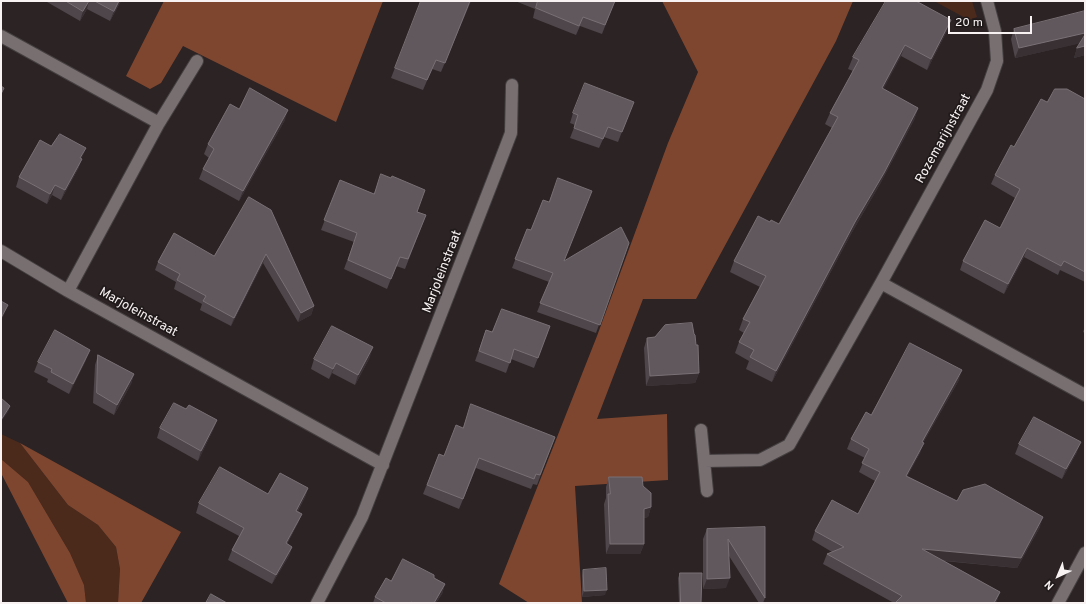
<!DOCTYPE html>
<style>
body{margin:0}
#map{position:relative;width:1086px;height:604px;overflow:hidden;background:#2b2324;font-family:Overpass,sans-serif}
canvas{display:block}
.frame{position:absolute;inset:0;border:2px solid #f8f2f3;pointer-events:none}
.north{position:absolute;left:1038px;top:556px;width:40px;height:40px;-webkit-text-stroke:3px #211a1b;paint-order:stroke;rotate:224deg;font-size:11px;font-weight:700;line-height:16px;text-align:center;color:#f8f2f3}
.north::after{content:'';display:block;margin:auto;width:14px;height:18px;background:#f8f2f3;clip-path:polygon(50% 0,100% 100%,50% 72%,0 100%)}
.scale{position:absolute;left:948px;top:16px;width:84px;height:18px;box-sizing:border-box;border:2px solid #f8f2f3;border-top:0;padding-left:5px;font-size:12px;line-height:14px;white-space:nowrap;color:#f8f2f3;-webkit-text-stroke:3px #211a1b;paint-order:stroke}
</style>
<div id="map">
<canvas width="1086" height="604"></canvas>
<div class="frame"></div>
<div class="north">N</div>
<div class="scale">20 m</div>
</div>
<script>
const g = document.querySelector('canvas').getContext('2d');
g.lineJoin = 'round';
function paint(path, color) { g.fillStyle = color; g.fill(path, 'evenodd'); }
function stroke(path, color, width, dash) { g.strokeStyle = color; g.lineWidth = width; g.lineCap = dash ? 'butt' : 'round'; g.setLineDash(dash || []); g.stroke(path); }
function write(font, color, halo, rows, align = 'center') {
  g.font = font + ' Overpass,sans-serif'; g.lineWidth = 3.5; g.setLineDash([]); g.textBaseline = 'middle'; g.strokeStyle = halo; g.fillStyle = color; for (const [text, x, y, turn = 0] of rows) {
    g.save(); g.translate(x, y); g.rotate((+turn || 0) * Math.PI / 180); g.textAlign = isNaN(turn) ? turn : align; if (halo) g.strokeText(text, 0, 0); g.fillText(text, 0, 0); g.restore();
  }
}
paint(new Path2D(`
 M934 1H972L977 17 969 20Z
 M1 434 20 443 68 505 98 525 116 547 120 569 118 603H86L84 585 70 553 28 482 1 459Z`), '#4b291b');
paint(new Path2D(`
 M164 1H383L336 122 183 46 161 83 150 89 126 76Z
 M662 1H853L836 41 696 299H643L597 419 667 414 668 480 575 486 582 603H529L499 584 597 336 668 143 698 72Z
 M20 443 181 532 141 603H118L120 569 116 547 98 525 68 505Z
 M1 459 28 482 70 553 84 585 86 603H68L1 473Z`), '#7f462f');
const minor = new Path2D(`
 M1 36 159 123
 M1 251 68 291 383 465
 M881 283 1085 395
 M68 291 159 123 197 61
 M701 430 707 491
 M704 461 760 460 789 445 881 283 987 90 997 61 995 31 987 1
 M317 603 362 517 493 180 511 133 512 85
 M1058 603 1085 553`);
stroke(minor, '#453f40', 14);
stroke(minor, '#786f71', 12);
paint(new Path2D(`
 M47 1H121L110 21 87 9 80 21 47 2Z
 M421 1H471L441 72 432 69 423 90 391 78Z
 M515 1H615L602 34 580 26 576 35 533 18 535 9Z
 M1085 11V55L1074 58 1077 48 1080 43 1015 58 1011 39 1014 29Z
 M947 31 927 70 901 56 883 89 918 108 914 120 880 184 851 234 772 382 746 369 749 361 735 353 739 342 744 333 739 330 743 319 760 287 730 272 734 261 770 222 779 224 832 128 825 124 830 113 853 71 848 69 853 57Z
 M1085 99V282L1060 270 1058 275 1024 257 1004 294 960 270 963 261 1000 228 1015 198 991 184 995 175 1014 147 1047 102Z
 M630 111 618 142 604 137 599 148 570 138 575 125 570 123 573 113Z
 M285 120 239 201 199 179 203 169 209 158 204 154 208 144Z
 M51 146 82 159 78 169 61 200 52 195 47 204 16 187 19 177Z
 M340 180 426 215 405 269 396 266 387 289 344 269 354 242 321 230Z
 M249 197 314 306 311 315 298 322 263 263 231 326 200 310 202 304 174 289 176 282 155 270 158 262 214 256Z
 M527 229 564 261 629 243 596 333 537 312 549 282 512 268Z
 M550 326 534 368 511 359 506 373 475 361 486 330 492 332Z
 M1085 326V333L1083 332Z
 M655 337 699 373 695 383 646 386 644 348 647 338Z
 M98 355 134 374 131 384 114 415 93 403 95 365Z
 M370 357 355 385 332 373 329 379 311 369 314 359Z
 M86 360 69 394 47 382 48 379 34 372 38 362Z
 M959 380 923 443 920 453 907 476 957 501 1040 527 1017 568 944 561 1000 592 996 603H894L823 564 827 554 832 552 812 540 815 531 858 514 875 481 859 472 865 458 847 449 851 439 871 415Z
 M186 409 217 420 213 430 198 461 157 438 160 428Z
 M463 428 555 437 537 485 533 484 531 489 476 468 459 509 423 494 439 454 444 456Z
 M1019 444 1077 452 1062 479 1015 454Z
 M609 477 643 486 651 507 648 517 644 518V544L640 554H606L604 504 606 498V487Z
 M308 488 305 497 298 511 302 514 298 523 287 544 292 547 289 556 272 584 228 560 232 550 239 536 196 513 199 503 268 494Z
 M765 527V598L763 603H759L729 556 726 588 703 589V539L707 529Z
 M583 570 605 595 582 597V575Z
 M680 573 701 603H679L678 578Z
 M434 578 445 584 442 594 436 603H373L375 597 391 581Z`), '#4e464a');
paint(new Path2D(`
 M89 1 87 9 80 21 83 11Z
 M119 1H121L110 21 114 11Z
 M470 1H471L441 72 445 63Z
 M951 20 947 31 927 70 931 59Z
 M1085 33V36L1082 43 1015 58 1019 48Z
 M905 45 901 56 878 100 882 88Z
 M1085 46V55L1074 58 1077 48Z
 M918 108 914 120 880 184 851 234 772 382 776 371 855 222Z
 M288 110 285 120 239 201 243 191Z
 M86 148 82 158 77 168 80 158Z
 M82 159 78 169 61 200 65 190Z
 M55 185 52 195 47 204 50 194Z
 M1027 248 1024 257 1004 294 1008 284Z
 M266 254 263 263 231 326 234 318Z
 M8 305 4 315 1 321V318Z
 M314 306 311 315 298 322 301 313Z
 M373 347 370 357 355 385 358 375Z
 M90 350 86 360 69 394 73 384Z
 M336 363 332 373 329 379 333 369Z
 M962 370 959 380 918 452 922 442Z
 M699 373 695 383 646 386 650 376Z
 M134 374 131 384 114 415 117 405Z
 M10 406 8 412 1 422V420Z
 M217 420 213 430 198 461 201 451Z
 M1081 442 1077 452 1062 479 1066 469Z
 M924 443 920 453 903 485 906 476Z
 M308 488 305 497 293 520 296 511Z
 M651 507 648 517 640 519 644 509Z
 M302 514 298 523 282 552 286 543Z
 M1043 517 1040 527 1017 568 919 558 922 549Z
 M610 544H644L640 554H606Z
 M292 547 289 556 272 584 276 575Z
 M730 578 726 588 703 589 707 579Z
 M445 584 442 594 436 603H434Z
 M607 590 605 595 582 597 584 591Z
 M1000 592 996 603H994Z`), '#383033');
const building = new Path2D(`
 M66 1H89L83 11Z
 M95 1H119L114 11Z
 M421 1H470L445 63 436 60 427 80 395 68Z
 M538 1H615L605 25 583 17 579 26 536 8Z
 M886 1H916L951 20 931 59 905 45 882 88 918 108 884 173 855 222 776 371 750 357 754 350 739 342 750 322 743 319 766 276 734 261 758 216 770 222 771 220 779 224 838 117 830 113 859 60 853 57Z
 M1085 11V33L1019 48 1014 29Z
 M1085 35V46L1077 48Z
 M585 83 634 102 622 132 608 127 603 139 574 128 578 115 573 113Z
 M1 86 4 88 1 94Z
 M250 88 288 110 243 191 203 169 214 149 208 144 230 104 239 109Z
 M1055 89H1067L1085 99V272L1064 261 1061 266 1027 248 1008 284 963 261 985 220 1000 228 1020 189 995 175 1011 145 1014 147 1041 99 1047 102Z
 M60 134 86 148 80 158 82 159 65 190 55 185 50 194 19 177 40 140 51 146Z
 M381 174 391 178 392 176 425 190 417 212 426 215 408 259 400 257 391 279 348 260 357 233 324 220 340 180 374 194Z
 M558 178 592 191 564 261 621 227 629 243 600 325 540 303 553 273 515 259 527 229 531 230 543 200 549 202Z
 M249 197 271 210 314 306 301 313 266 254 234 318 203 301 206 296 177 280 180 274 158 262 174 233 214 256Z
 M1 301 8 305 1 318Z
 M502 309 550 326 538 358 514 349 510 363 479 351 486 330 492 332Z
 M692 323 694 334 695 335 696 345H698L699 373 650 376 647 338 655 337 665 325Z
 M332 326 373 347 358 375 336 363 333 369 314 359Z
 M55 330 90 350 73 384 51 372 52 369 38 362Z
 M910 343 962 370 922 442 924 443 906 476 957 501 963 490 985 484 1043 517 1021 558 922 549 1000 592 994 603H895L902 596 827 554 844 547 815 531 832 500 858 514 880 472 862 463 869 449 851 439 866 412 871 415Z
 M98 355 134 374 117 405 97 393Z
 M1 398 10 406 1 420Z
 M174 403 186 409 189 405 217 420 201 451 160 428Z
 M471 404 555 437 540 475 536 474 534 479 479 458 463 499 427 485 439 454 444 456 456 425 463 428Z
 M1034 417 1081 442 1066 469 1019 444Z
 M220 467 268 494 280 473 308 488 296 511 302 514 286 543 292 547 276 575 232 550 244 528 199 503Z
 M609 477H642L643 486 651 493V507L644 509V544H610L608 494H610Z
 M765 527V598L728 539 730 578 707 579V529Z
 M403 559 434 575V578L445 584 434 603H414L411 602 410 603H386L375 597 386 578 391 581Z
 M606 568 607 590 584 591 583 570Z
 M680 573H702L701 603H681Z
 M211 594 227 603H206Z`);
paint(building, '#60585c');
stroke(building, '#787074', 1);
write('13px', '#f8f2f3', '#211a1b', [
 ["Rozemarijnstraat",944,139,-61],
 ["Marjoleinstraat",443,272,-69],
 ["Marjoleinstraat",138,313,29]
]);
</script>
